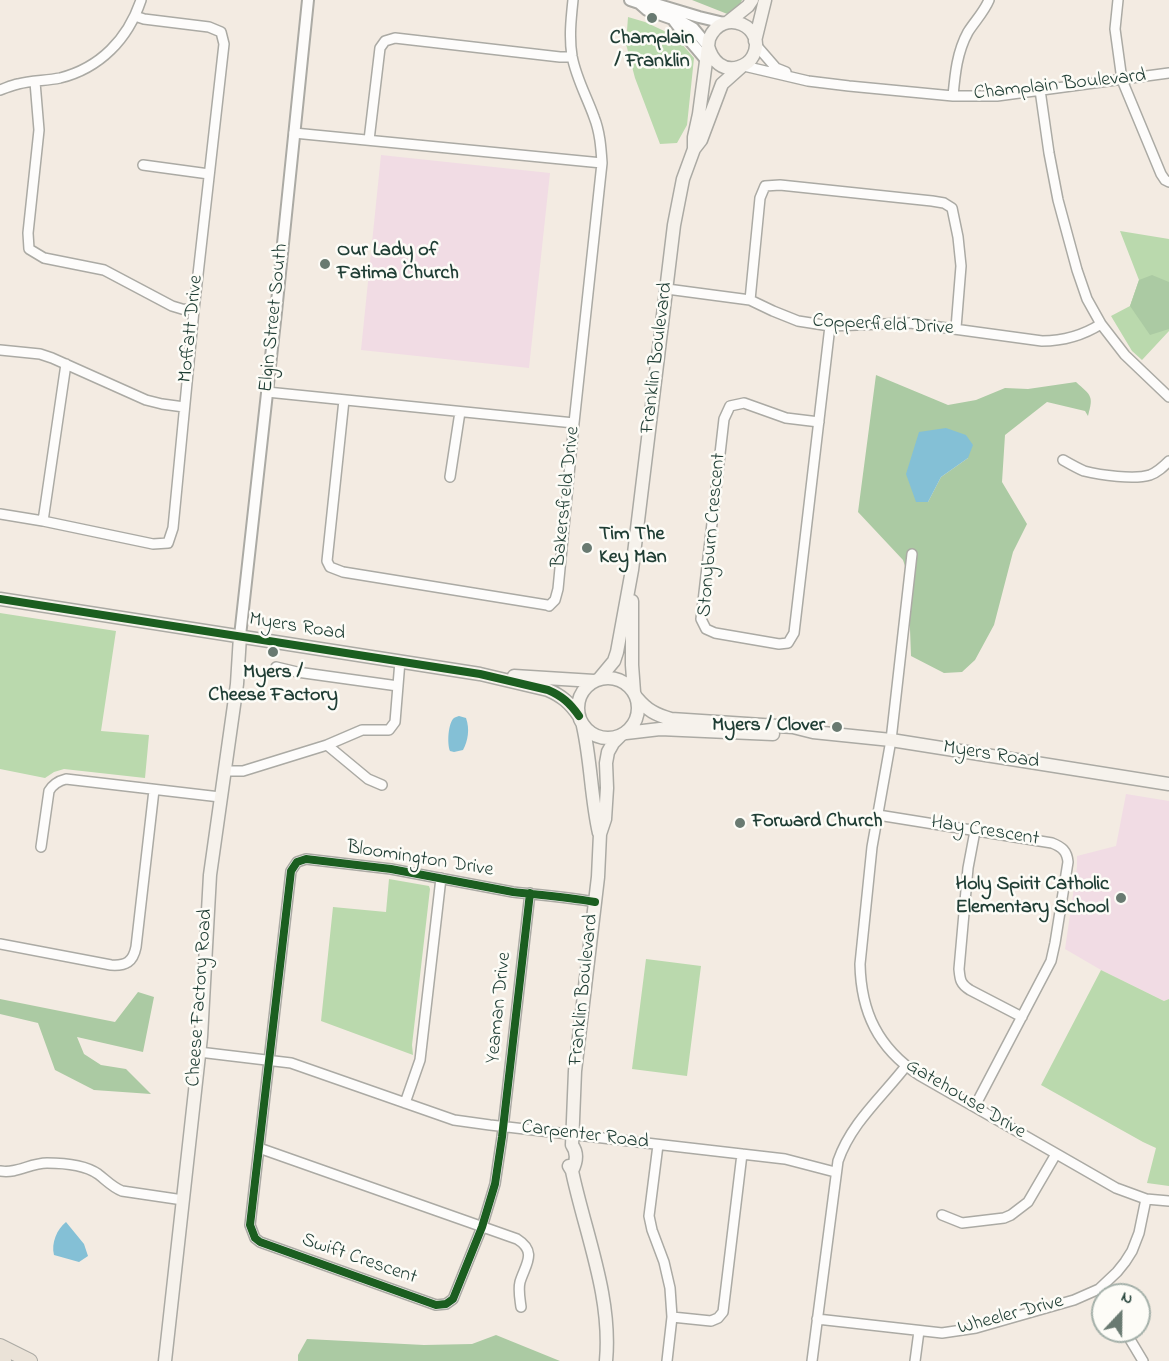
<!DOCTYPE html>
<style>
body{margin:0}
#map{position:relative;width:1169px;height:1361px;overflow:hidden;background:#f3ebe2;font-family:"Indie Flower",sans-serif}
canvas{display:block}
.north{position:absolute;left:1091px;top:1283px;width:60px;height:60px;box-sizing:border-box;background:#fdfcf7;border:2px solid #a4b0a9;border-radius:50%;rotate:22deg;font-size:16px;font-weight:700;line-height:24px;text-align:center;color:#1f3d34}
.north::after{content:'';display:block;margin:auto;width:21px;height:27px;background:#697a71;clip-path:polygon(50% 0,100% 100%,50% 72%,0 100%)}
</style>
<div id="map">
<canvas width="1169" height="1361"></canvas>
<div class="north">N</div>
</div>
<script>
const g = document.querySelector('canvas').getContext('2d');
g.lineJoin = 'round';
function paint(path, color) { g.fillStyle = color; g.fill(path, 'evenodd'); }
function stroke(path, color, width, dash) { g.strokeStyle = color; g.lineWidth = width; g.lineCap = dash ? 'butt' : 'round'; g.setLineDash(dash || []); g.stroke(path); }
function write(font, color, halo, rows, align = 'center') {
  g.font = font + ' "Indie Flower",sans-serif'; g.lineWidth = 5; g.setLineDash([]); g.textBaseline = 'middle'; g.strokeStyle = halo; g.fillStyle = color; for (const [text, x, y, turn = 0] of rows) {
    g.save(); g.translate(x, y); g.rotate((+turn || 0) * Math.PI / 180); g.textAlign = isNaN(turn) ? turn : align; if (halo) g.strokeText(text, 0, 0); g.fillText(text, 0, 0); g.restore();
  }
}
paint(new Path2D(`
 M381 155 550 173 529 368 361 350Z
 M1126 794 1169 801V999L1164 1001 1101 970 1065 949 1077 867V856L1116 846Z`), '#f1dce4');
paint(new Path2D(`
 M628 17 645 22 675 36 694 58 687 125 677 143 660 144 635 78 626 44Z
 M1120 231 1169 239V331L1142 360 1132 351 1111 316 1130 306 1139 280Z
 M0 613 116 631 101 731 149 735 145 778 64 769 54 772 45 778 0 769Z
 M389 879 429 886 430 889 412 1045 413 1055 321 1021 333 907 386 912Z
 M646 959 701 966 687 1076 632 1069Z
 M1101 970 1164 1001 1169 999V1186L1147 1183 1156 1148 1143 1142 1041 1085Z`), '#bad9ad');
paint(new Path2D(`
 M692 0H742L735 17Z
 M1152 275 1169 282V329L1150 335 1130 306 1139 280Z
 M876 375 948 405 976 400 1005 388 1028 389 1076 382C1091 396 1094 395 1088 416L1085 411 1047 402 1005 435 1002 482 1027 524 1013 552 994 625 975 660 962 672 944 673 911 656 908 575 903 560 858 512ZM966 435 968 458 941 477 928 502H916Z
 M138 992 154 997 143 1052 77 1037 84 1054 101 1065 126 1069 151 1094 94 1090 55 1070 38 1023 0 1014V999L115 1022Z
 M496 1335 560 1361H298V1355L307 1339 424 1345 472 1344Z`), '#abcaa3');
paint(new Path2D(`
 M946 428 966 435 973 445 968 458 941 477 928 502H916L906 474 919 432Z
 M459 716 466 718C470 729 468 741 463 750L454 752 450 751C447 744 448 723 454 718 455 717 457 717 459 716Z
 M66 1222 84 1244 88 1256 79 1262 54 1255C51 1243 57 1229 66 1222Z`), '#84c0d6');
const minor = new Path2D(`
 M1118 0 1115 29 1122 80 1161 174 1165 180 1169 182
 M756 45 776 68 786 72
 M744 66 808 81 849 86 953 96H997L1169 73
 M35 82 39 130 28 233 29 249 44 258 104 270 172 306 182 309 194 310
 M0 90C6 88 12 85 18 84 31 80 46 81 60 78 100 68 128 39 141 0
 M1040 90 1049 153 1058 200 1077 270 1087 299 1101 324 1125 355 1169 397
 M953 96C955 74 957 52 968 32 975 21 984 12 989 0
 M294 133 602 163
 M369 140 380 48 385 41 395 38 560 57H572
 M143 165 209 174
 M667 289 750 300 773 311 798 321 830 326 910 323 1042 341C1064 341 1082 336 1101 324
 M750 300 760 198 765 186 780 185 932 201 944 203 952 208 958 237 961 266 956 328
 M0 350 40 354 52 358 146 400 162 404 184 407
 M267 392 574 423
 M344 400 327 561 330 567 343 572 547 605 549 606 555 600 558 589 574 423 602 163C601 148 600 132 594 117 587 97 576 78 572 56 569 37 571 19 573 0
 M819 422 786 418 744 403 730 406 724 419 701 619 706 629 715 633 779 644 788 643 794 633 830 326
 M1063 460C1070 464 1077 468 1084 471 1100 475 1134 480 1150 475 1158 472 1163 467 1169 461
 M450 477 460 412
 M0 514 43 521 153 544 168 543 173 528 194 310 224 44 221 32 209 27 144 19 135 16
 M43 521 66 364
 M912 554 891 740 872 847 860 964C861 1012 878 1048 919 1075L1116 1188 1146 1199 1169 1201
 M276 667 297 672 398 686
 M327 745 368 779 382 785
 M225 771H243L327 745 362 730H389L395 722 400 661
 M878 815 1052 843C1062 847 1067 851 1068 862L1055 943 1051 961 975 1106
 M975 831 968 868 959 969C960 979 960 984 970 990L1022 1017
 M41 847 49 791C53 784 58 781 66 779L220 797
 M530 893 502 1137 495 1184 482 1227 453 1299 446 1304 436 1305 260 1242 255 1238 250 1225 291 871 297 862 306 859 391 869 513 892C540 895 568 897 595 902
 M0 944 111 965C126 966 133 962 136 947L154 790
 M199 1052 291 1063 454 1120 490 1125 785 1159 835 1172
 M405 1103 420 1060 441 878
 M658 1145 649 1216 652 1230 664 1262 670 1288 672 1317 667 1361
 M259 1148 517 1239C538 1252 525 1265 520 1282 518 1290 520 1299 521 1307
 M0 1171C17 1174 30 1163 47 1163 62 1163 85 1165 98 1174 106 1180 112 1187 122 1191L183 1200
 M942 1215 962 1223 1004 1218 1011 1215 1028 1202 1056 1154
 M672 1317 711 1321 718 1318 723 1312 742 1154
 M817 1319 942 1333 976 1328 1074 1300 1099 1289 1117 1272 1125 1262 1132 1251 1139 1233 1146 1199
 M1125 1331 1143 1361
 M812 1361 838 1161C851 1123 882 1097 906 1066
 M915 1361 919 1331`);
const tertiary = new Path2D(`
 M630 0 639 3 647 10 684 23 693 28 708 46
 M639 3 649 2 699 17 724 23
 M672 18C682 33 695 46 706 60
 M240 636 276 312 308 0`);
const secondary = new Path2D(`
 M728 22 748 6 752 0
 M755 41 765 0
 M694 149V137L699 114 709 39C723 5 768 28 753 56 750 62 745 65 739 67 723 72 712 61 708 46
 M0 599 480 674 548 690C562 696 570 703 579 716
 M632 601V665L634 692
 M514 676 594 681
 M578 708a30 30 0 1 1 60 0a30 30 0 1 1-60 0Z
 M599 679 614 661 617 652 632 570 674 225 683 179 694 149 701 140 722 84 741 67
 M637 698C647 710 656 715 671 719L793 727 813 732 891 740 1169 784
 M583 726C591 761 591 798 599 833
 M626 733 660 729 773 734
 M569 1166 572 1171C585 1233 612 1296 606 1361
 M572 1171C576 1163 578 1153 572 1145L575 1071 598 877 600 834 605 819 607 788 606 763 608 752 613 743 620 736
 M165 1361 201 1037 210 875 237 684 240 636`);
const primary = new Path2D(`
 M0 1346 30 1361
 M0 1359 4 1361`);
stroke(minor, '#abaaa4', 12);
stroke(tertiary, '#abaaa4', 14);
stroke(secondary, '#abaaa4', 15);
stroke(primary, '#abaaa4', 16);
stroke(minor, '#fdfcfb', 9);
stroke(tertiary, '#fdfcfb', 10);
stroke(secondary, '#f6f2ec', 12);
stroke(primary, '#eae2d7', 14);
stroke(new Path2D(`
 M0 599 480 674 548 690C562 696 570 703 579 716
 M530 893 502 1137 495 1184 482 1227 453 1299 446 1304 436 1305 260 1242 255 1238 250 1225 291 871 297 862 306 859 391 869 513 892C540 895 568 897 595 902`), '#1b5e20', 8);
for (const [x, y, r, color] of [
 [652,18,6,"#697a71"],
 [325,264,6,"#697a71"],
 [587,548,6,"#697a71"],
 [273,652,6,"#697a71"],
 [837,727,6,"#697a71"],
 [740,823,6,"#697a71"],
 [1121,898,6,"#697a71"]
]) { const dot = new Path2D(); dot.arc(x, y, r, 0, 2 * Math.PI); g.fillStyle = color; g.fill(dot); stroke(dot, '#fdfcf7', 2); }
write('bold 20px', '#1f3d34', '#fdfcf7', [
 ["Champlain",652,40,"center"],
 ["/ Franklin",652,63,"center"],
 ["Our Lady of",337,252],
 ["Fatima Church",337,275],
 ["Tim The",599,536],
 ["Key Man",599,559],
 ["Myers /",273,674,"center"],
 ["Cheese Factory",273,697,"center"],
 ["Myers / Clover",825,727,"right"],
 ["Forward Church",752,823],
 ["Holy Spirit Catholic",1109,886,"right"],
 ["Elementary School",1109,909,"right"]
], 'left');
write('20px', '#1f3d34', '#fdfcf7', [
 ["Champlain Boulevard",1060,86,-6],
 ["Elgin Street South",275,318,-84],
 ["Copperfield Drive",883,326,3],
 ["Moffatt Drive",192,329,-84],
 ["Franklin Boulevard",658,358,-83],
 ["Bakersfield Drive",567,497,-84],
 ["Stonyburn Crescent",713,535,-85],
 ["Myers Road",297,628,9],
 ["Myers Road",991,756,9],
 ["Hay Crescent",985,832,9],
 ["Bloomington Drive",420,860,9],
 ["Franklin Boulevard",585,990,-84],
 ["Cheese Factory Road",201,998,-86],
 ["Yeaman Drive",500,1008,-84],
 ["Gatehouse Drive",965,1100,31],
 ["Carpenter Road",585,1136,7],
 ["Swift Crescent",359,1260,19],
 ["Wheeler Drive",1011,1316,-15]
]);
</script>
